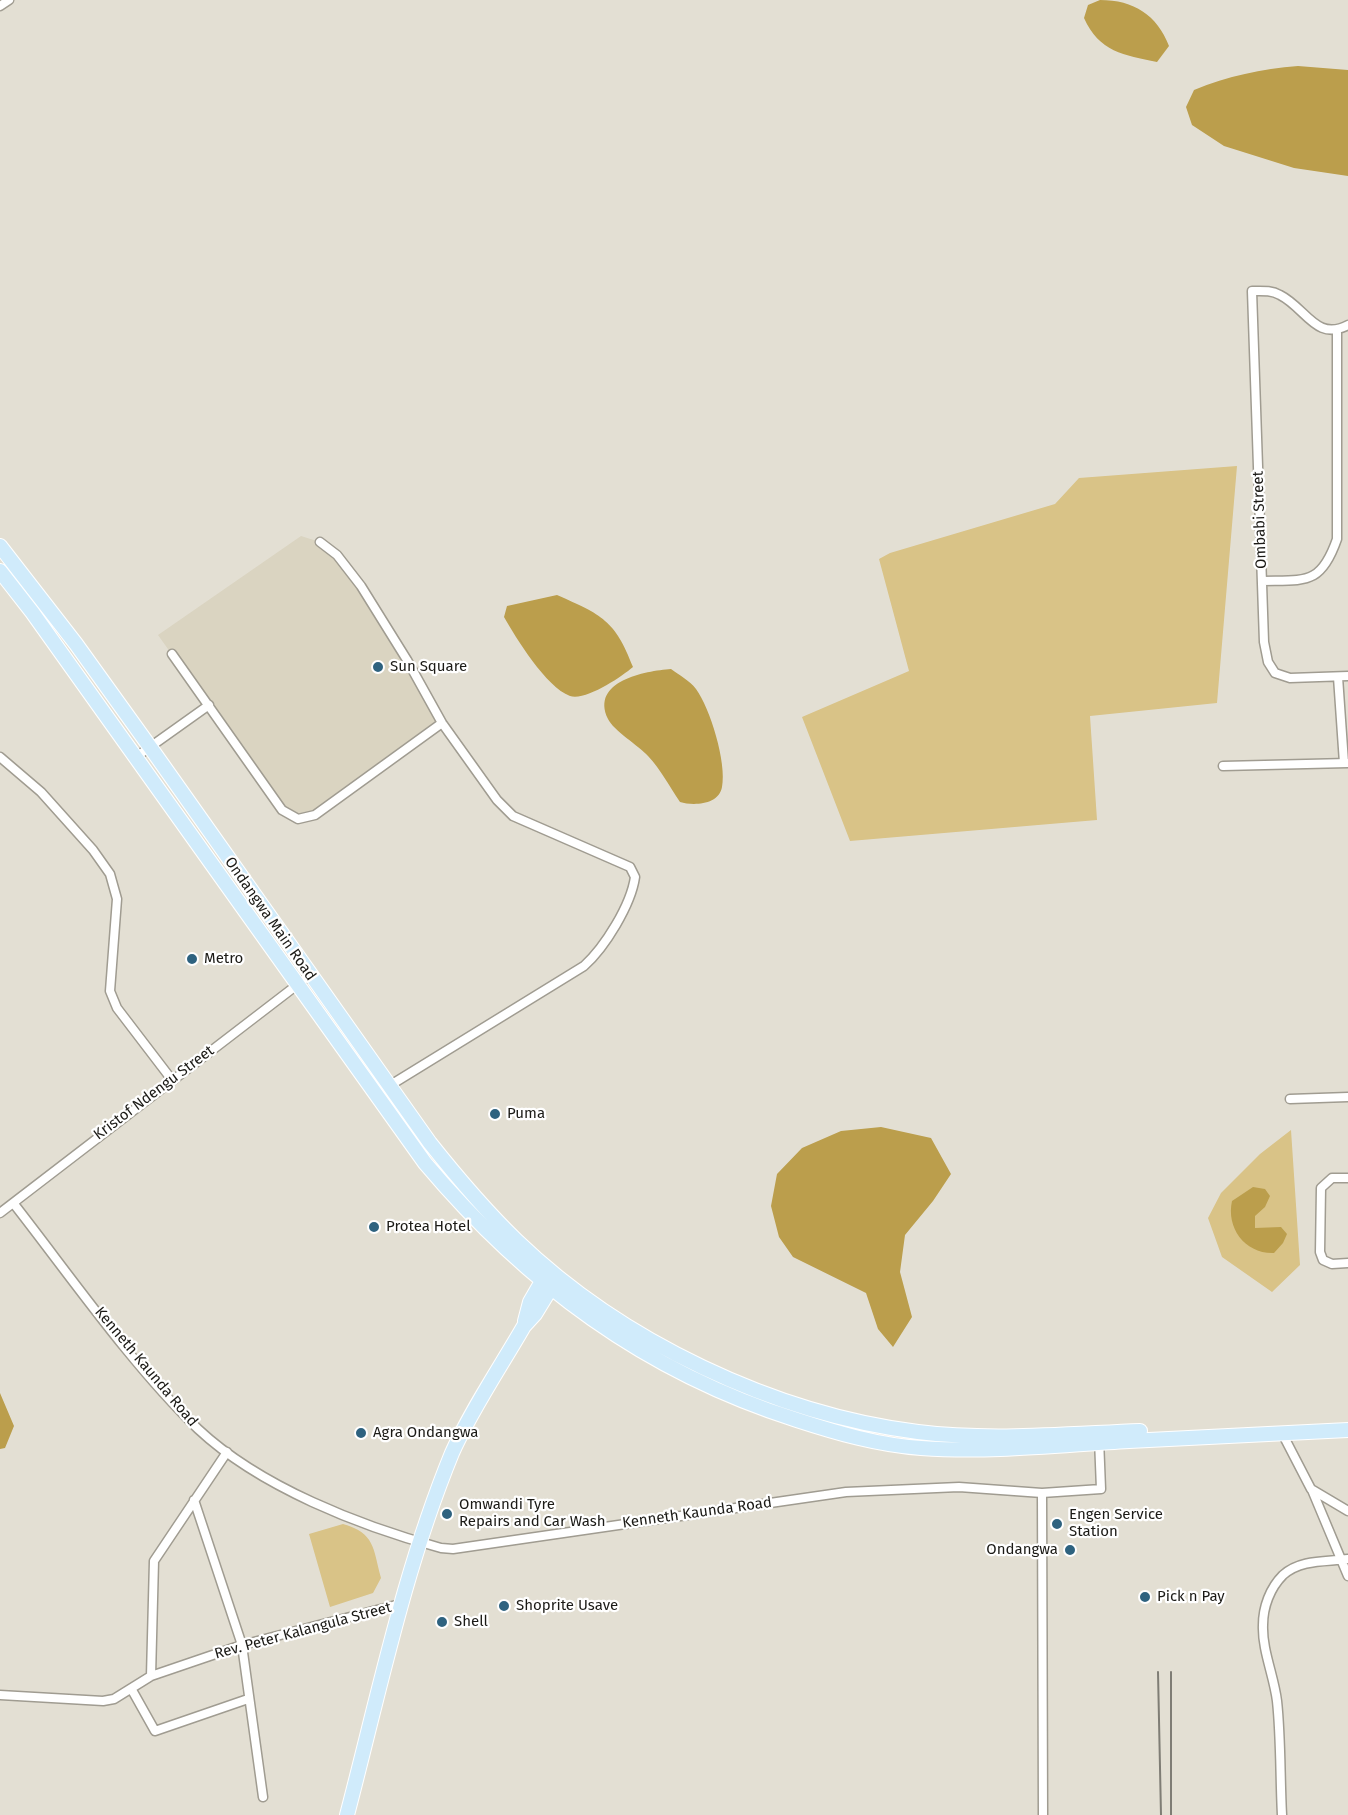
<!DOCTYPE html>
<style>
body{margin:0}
canvas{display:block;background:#e3dfd3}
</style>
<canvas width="1348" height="1815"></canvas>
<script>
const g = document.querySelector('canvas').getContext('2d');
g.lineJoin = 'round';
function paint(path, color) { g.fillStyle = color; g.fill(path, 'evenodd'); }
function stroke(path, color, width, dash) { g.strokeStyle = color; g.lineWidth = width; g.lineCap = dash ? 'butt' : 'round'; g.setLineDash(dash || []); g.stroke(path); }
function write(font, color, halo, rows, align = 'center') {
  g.font = font + ' "Fira Sans",sans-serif'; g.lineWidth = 4.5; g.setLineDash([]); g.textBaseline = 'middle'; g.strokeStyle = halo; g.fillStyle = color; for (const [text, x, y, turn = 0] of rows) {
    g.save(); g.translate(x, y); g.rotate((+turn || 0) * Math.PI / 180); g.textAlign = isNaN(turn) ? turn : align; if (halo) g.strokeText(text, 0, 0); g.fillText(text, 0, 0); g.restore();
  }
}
paint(new Path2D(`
 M301 536 320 542 337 555 442 723 315 815 298 819 282 810 158 635Z`), '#dad4c1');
paint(new Path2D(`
 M1237 466 1217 703 1090 716 1097 820 850 841 802 717 909 671 879 559 890 553 1055 504 1079 478Z
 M1291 1130 1300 1265 1272 1292 1222 1257 1208 1218 1221 1193 1260 1154Z
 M343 1524C375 1533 373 1548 381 1578L373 1593 330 1607 309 1534Z`), '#d9c387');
paint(new Path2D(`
 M1100 0C1134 0 1157 15 1169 46L1157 62C1124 55 1099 52 1084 18L1088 5Z
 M1298 66 1348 70V176L1294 168 1224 146 1192 125 1186 107 1194 90C1228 76 1261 69 1298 66Z
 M557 595C602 615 615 620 633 667 621 677 586 701 570 696 546 687 516 638 504 617L507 606Z
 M671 669C679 675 690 681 696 689 710 708 727 763 722 787 719 805 693 806 680 802 669 786 661 770 648 756 639 746 613 730 608 719 590 681 645 671 671 669Z
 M881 1127 931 1138 951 1174 933 1201 905 1235 900 1272 912 1317 893 1347 878 1329 866 1293 793 1257 779 1237 771 1206 777 1174 802 1148 841 1131Z
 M1253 1187 1265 1189 1270 1196 1265 1207 1255 1216V1228L1281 1227 1287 1234 1283 1243 1274 1253C1245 1254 1226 1228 1232 1201Z
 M0 1393 14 1426 5 1448 0 1449Z`), '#bb9e4c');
const minor = new Path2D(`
 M0 6 9 0
 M1348 325C1316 342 1306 308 1280 295 1271 290 1262 291 1252 291L1264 642 1268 662 1275 673 1290 678 1348 676
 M320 542 337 555 361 586 407 660 442 723 497 800 513 816 630 867 635 877C631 905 605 947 584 966L376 1094
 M1263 581C1306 580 1321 585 1337 539V331
 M172 654 282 810 298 819 315 815 442 723
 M1338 677 1344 763
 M0 757 41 792 93 850 110 874 117 899 110 991 117 1008 172 1080
 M136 757 209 705
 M1223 766 1348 763
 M1290 1099 1348 1097
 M1348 1178H1332L1321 1188 1320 1252 1323 1260 1332 1264 1348 1263
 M14 1204C71 1277 132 1365 198 1429 260 1487 360 1526 441 1548L453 1549 846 1492 959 1487 1042 1493 1101 1489 1099 1439
 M0 1213 310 975
 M1282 1433 1311 1489 1348 1511
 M1312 1490 1348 1576
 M1042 1493 1043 1815
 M194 1500 242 1645 263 1797
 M151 1676 154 1561 227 1452
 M132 1690 155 1731 248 1699
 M0 1695 103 1701 114 1699 151 1676 242 1645 400 1604
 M1282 1815C1280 1777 1281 1738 1277 1701 1274 1676 1262 1650 1263 1625 1263 1607 1270 1588 1283 1575 1301 1559 1326 1562 1348 1559`);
const primary = new Path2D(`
 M0 546 76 644 150 747 430 1143C457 1177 486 1211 517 1241 621 1341 774 1414 918 1432 991 1441 1066 1434 1140 1431
 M0 571 32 612 425 1163C527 1284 645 1372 797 1420 837 1433 878 1445 921 1448 991 1453 1059 1445 1129 1441 1202 1437 1275 1433 1348 1430
 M525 1321 530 1302 545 1276
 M347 1815C379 1693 404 1570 452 1453 470 1412 501 1366 524 1326L535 1314 554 1283`);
stroke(minor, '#a09c91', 11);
stroke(primary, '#fff', 16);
stroke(minor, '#fff', 8);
stroke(primary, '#d0ebfb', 14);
stroke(new Path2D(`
 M1158 1672 1161 1815
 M1171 1672V1815`), '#7f7d75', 2);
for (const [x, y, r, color] of [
 [378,667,6,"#2e627f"],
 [192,959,6,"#2e627f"],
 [495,1114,6,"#2e627f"],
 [374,1227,6,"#2e627f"],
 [361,1433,6,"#2e627f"],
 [447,1514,6,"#2e627f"],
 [1057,1524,6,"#2e627f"],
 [1070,1550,6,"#2e627f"],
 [1145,1597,6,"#2e627f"],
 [504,1606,6,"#2e627f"],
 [442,1622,6,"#2e627f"]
]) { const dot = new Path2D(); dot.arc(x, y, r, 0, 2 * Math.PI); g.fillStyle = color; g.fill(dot); stroke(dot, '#fff', 2); }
write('15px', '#1b1a16', '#fff', [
 ["Ombabi Street",1260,520,-92],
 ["Ondangwa Main Road",270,919,55],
 ["Kristof Ndengu Street",154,1093,-37],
 ["Kenneth Kaunda Road",146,1367,50],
 ["Kenneth Kaunda Road",697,1513,-8],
 ["Rev. Peter Kalangula Street",303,1631,-15]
]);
write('15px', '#1b1a16', '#fff', [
 ["Sun Square",390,667],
 ["Metro",204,959],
 ["Puma",507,1114],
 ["Protea Hotel",386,1227],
 ["Agra Ondangwa",373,1433],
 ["Omwandi Tyre",459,1505],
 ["Repairs and Car Wash",459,1522],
 ["Engen Service",1069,1515],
 ["Station",1069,1532],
 ["Ondangwa",1058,1550,"right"],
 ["Pick n Pay",1157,1597],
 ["Shoprite Usave",516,1606],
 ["Shell",454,1622]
], 'left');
</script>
